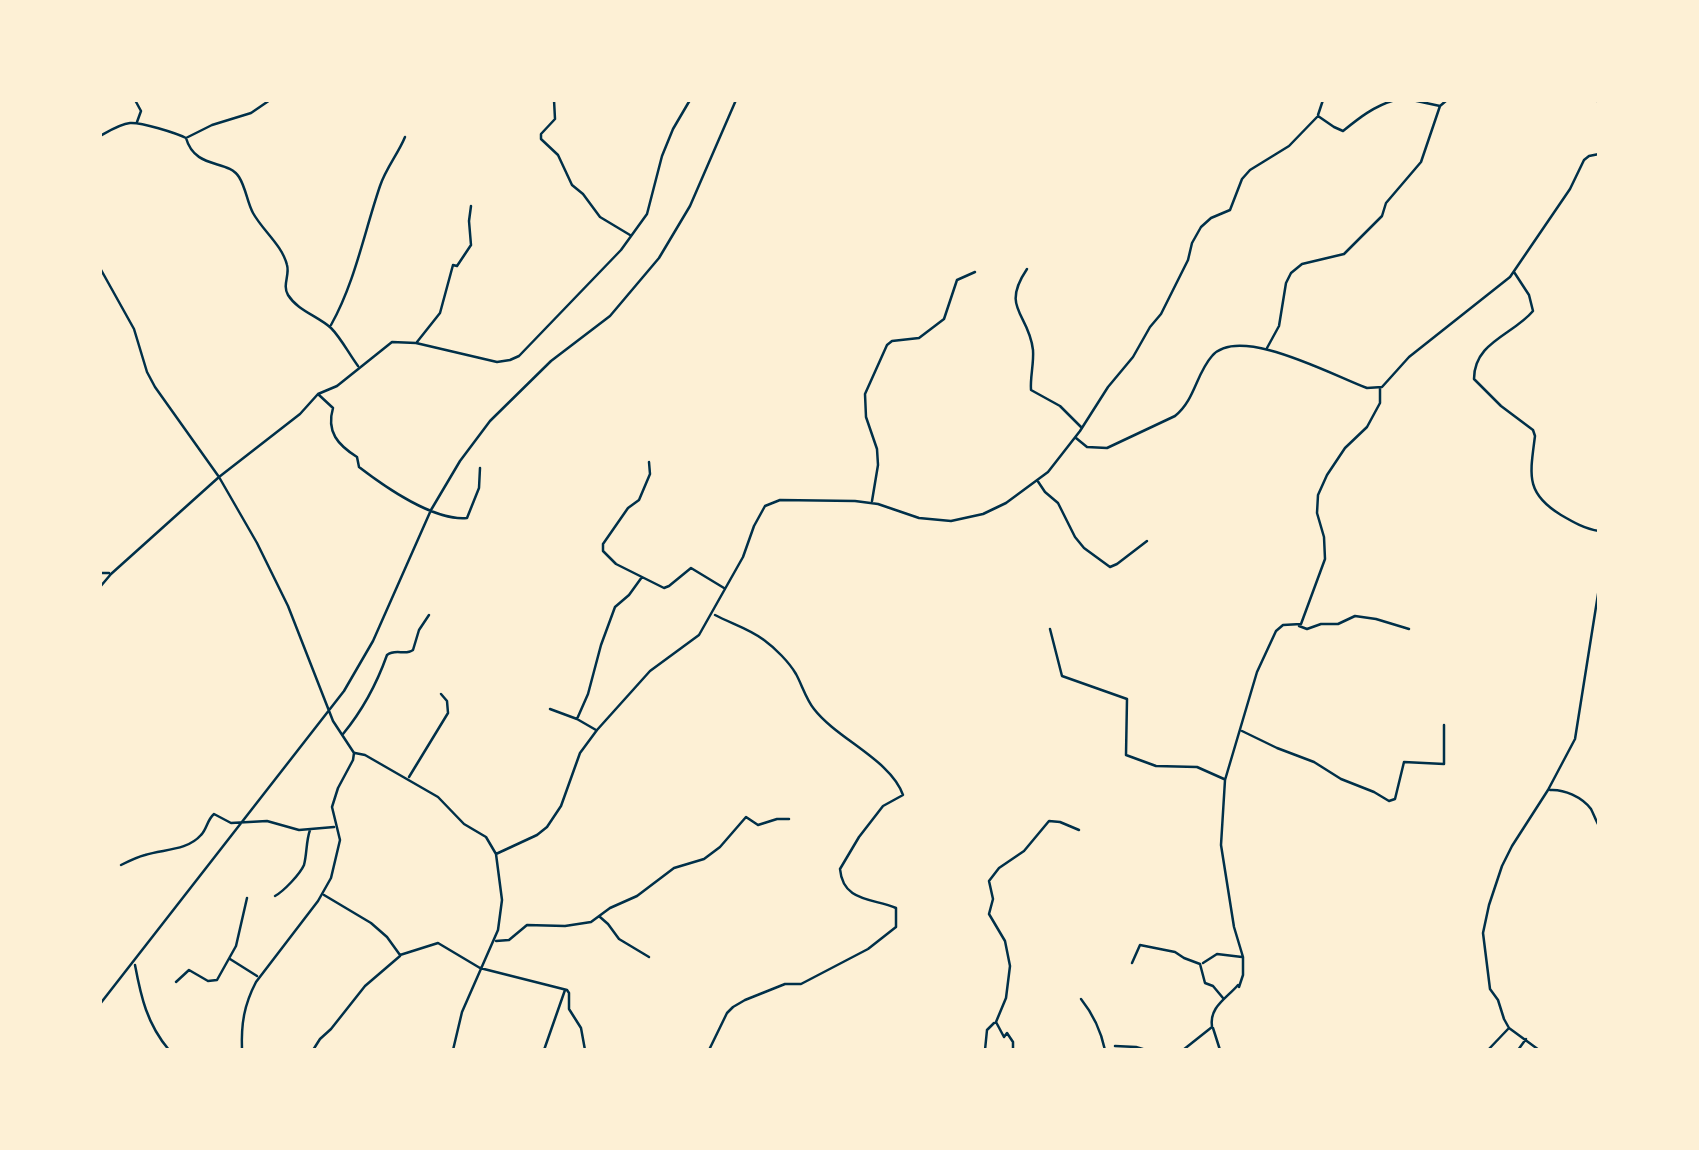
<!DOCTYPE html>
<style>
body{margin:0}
#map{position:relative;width:1699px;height:1150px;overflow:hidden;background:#fdf0d5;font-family:Raleway,sans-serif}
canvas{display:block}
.frame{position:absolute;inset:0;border:102px solid #fdf0d5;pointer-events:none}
</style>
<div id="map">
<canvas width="1699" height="1150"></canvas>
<div class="frame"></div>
</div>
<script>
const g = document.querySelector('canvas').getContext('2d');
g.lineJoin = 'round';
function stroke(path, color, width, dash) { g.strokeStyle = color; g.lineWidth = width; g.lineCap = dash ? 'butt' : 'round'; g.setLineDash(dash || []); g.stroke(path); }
stroke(new Path2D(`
 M135 100 141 111 137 122
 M554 100 555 119 541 134V139L558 155 572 185 583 194 600 217 630 235
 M1412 100 1440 106 1447 100
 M1595 100 1599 102
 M1318 115 1323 100
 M100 136C109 131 120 124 130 123 141 122 176 133 186 138L212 125 251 113 270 100
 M186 138C195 170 228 159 239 177 246 188 247 202 253 213 263 231 282 245 287 265 290 275 282 285 288 295 298 311 318 316 331 328 341 338 349 354 358 366
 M100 268 134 329 147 372 155 387 219 477 257 543 288 606 333 721 354 753 353 760 338 788 332 807 340 840 331 878 318 901 256 982C244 1005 241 1024 242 1050
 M1027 269C1000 309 1029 313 1033 350 1034 364 1030 377 1031 390L1060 406 1081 427
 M1514 272 1529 295 1533 311C1513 335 1474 342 1474 379L1501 406 1533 430 1535 436C1530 475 1525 493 1561 515 1573 522 1585 529 1599 531
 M331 325C355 282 364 233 380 186 386 168 398 154 405 137
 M417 342 440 313 453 265 457 266 471 245 469 221 471 206
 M1267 348 1279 326 1286 283 1291 273 1302 264 1344 254 1382 216 1386 203 1421 162 1440 106
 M319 395 333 408C326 432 338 445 357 457L359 467C385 487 434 521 467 518L479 488 480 468
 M1076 438 1087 447 1107 448 1175 416C1195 400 1196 374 1212 356 1239 324 1334 376 1367 388L1382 387 1409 357 1510 277 1570 189 1584 160 1589 156 1599 154
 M649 462 650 474 639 500 628 508 603 544V551L616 564 664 588 669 586 691 568 724 588
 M1037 480 1045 492 1058 503 1075 537 1084 548 1110 567 1117 564 1147 541
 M872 501 878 465 877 449 866 417 865 394 887 345 892 341 919 338 944 319 957 280 975 272
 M100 573H109
 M100 587 111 574 219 477 300 414 318 394 337 386 392 342 416 343 497 362 510 360 519 356 621 250 647 214 662 156 673 129 690 100
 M1299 626 1307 629 1321 624H1338L1355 616 1376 619 1409 629
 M1050 629 1062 676 1127 699 1126 755 1156 766 1197 767 1224 779
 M550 709 577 719 596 730
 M577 719 588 694 601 645 615 607 629 595 642 577
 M1242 731 1277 748 1314 762 1341 779 1374 792 1389 801 1395 799 1404 762 1444 764V725
 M343 734C362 711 377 683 387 655 396 648 405 656 413 650L419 630 429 615
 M355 753 365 755 438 797 464 824 486 837 496 854 502 900 498 930 462 1012 453 1050
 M409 777 448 713 447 701 441 694
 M1550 790C1564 789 1582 797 1591 809 1594 815 1596 821 1599 826
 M496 854 537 835 547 827 561 806 580 753 597 730 650 671 699 635 743 557 754 526 765 506 780 500 855 501 878 504 919 518 951 521 983 514 1006 503 1048 472 1080 431 1108 387 1133 357 1150 327 1161 314 1188 260 1192 243 1201 227 1211 218 1230 210 1242 179 1250 170 1289 146 1318 116 1334 127 1343 131C1359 118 1374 106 1395 100
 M121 865C129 861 137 857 145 855 163 849 187 851 201 835 207 829 207 820 214 814L231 823 267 821 299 830 334 827
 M324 895 371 923 387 937 400 955 438 943 480 968 567 990 569 993V1009L581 1028 585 1050
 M275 896C284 891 300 874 304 865 307 854 306 841 310 830
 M600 917 608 924 619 939 649 957
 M496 941 509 940 527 925 565 926 591 922 610 908 637 896 674 868 704 859 720 847 746 817 758 825 777 819H789
 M230 959 257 976
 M1132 963 1140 945 1175 952 1184 958 1200 964 1205 983 1213 986 1223 998
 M1203 963 1217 954 1242 957
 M135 965C141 997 147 1024 169 1050
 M176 982 189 970 208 981 217 980 236 946 247 898
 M1081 999C1093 1014 1101 1031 1105 1050
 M100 1004 344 691 373 641 431 510 460 461 490 421 551 361 610 316 659 258 690 206 736 100
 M1213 1028 1220 1050
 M1115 1046 1136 1047 1146 1050
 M313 1050 320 1039 331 1029 365 986 400 956
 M544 1050 565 990
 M709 1050 727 1013 733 1007 745 1000 785 984H801L868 949 896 927V908C872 898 843 902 840 869L859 837 883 806 903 795C891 760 837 739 814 709 806 699 802 685 796 674 789 662 775 648 764 640 750 629 730 623 715 615
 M985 1050 987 1030 994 1023
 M1013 1050V1042L1007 1033 1004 1037 996 1022 1006 998 1010 966 1005 941 989 914 993 899 989 881 999 868 1024 851 1049 821 1060 822 1079 830
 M1183 1050 1212 1027C1209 1007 1226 999 1238 985L1239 987 1243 975V957L1234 927 1221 845 1225 780 1257 672 1276 631 1283 625 1301 624 1325 559 1324 537 1317 513 1318 495 1327 475 1345 448 1367 427 1380 403V388
 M1488 1050 1508 1029
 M1518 1050 1526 1039
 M1539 1050 1509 1028 1504 1019 1498 1000 1490 989 1483 933 1489 905 1502 866 1512 846 1548 790 1575 739 1599 588`), '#003049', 2.5);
</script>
